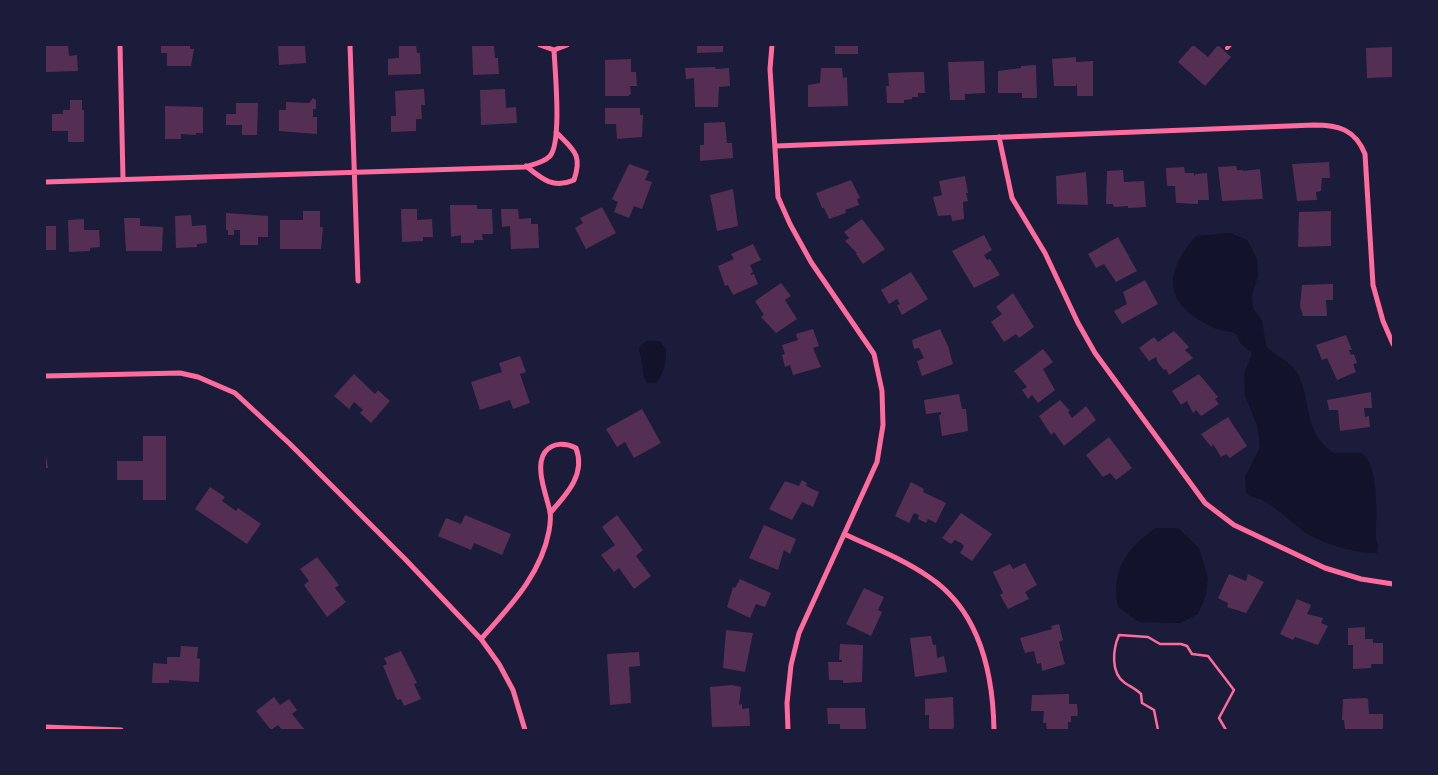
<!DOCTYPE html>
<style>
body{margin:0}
#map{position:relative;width:1438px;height:775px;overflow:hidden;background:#1b1b3a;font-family:"PT Sans Narrow",sans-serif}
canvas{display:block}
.frame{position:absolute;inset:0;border:46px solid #1b1b3a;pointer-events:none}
</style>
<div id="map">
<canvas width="1438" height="775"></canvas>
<div class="frame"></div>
</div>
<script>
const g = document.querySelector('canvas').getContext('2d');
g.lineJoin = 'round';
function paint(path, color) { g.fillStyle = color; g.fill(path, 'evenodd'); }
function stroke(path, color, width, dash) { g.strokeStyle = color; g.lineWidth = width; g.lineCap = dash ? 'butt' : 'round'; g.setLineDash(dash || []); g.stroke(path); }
paint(new Path2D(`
 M1230 233 1247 240 1257 259 1258 276 1252 296 1253 308 1262 320 1266 346C1274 356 1288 359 1296 371 1313 399 1301 432 1334 453H1361C1380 463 1376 519 1376 539L1378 545 1377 553C1357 554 1319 543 1303 531 1289 520 1277 508 1262 500 1256 497 1251 499 1246 492L1245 477 1260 447 1257 425 1245 396 1244 374 1252 353 1241 344 1236 334C1230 331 1223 331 1217 329 1166 307 1160 277 1196 236Z
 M646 341H659L666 349C666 362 665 372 656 383H647L644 376 639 348Z
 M1156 528H1178L1199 548 1208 578 1206 595 1198 614 1180 623 1139 622 1118 607C1111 569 1126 549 1156 528Z`), '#12122b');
paint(new Path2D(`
 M45 45H68L69 56 77 55 78 71 46 72Z
 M161 45H190V49H194L191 66H167V53H161Z
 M278 45H305L306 63 279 65Z
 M399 45H416L417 53H420L421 74 388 75V59L399 58Z
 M472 45H494L495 58H498L499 74 473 75Z
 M697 45H723V52L697 53Z
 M830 45H858V54H835V47Z
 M1193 45 1208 57 1218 45 1231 57 1205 86 1178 62Z
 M1393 47V77L1367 78 1366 48Z
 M1076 57V62L1093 61V96H1077V83L1076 86H1054L1052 59Z
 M631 59V72H636L637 86H630L631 94 628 96H605V60Z
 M984 61 985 93 965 94V100H950L948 62Z
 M1036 65 1037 98H1022V93H998V71L1021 68V66Z
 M715 67 716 69 729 68 730 86 719 87 718 107H695L694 78 686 79 685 68Z
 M821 68H842L843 78 847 77 848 106 808 107V85L820 83Z
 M916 72H924L925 93H918V97H912V99L904 100V103H887L886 86H889L888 73Z
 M424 89 425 105H421L422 119H416V131L391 132V116H396L395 91Z
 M505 89 506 108 516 107 517 123 481 125 480 90Z
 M313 98 316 100V109H313V117H317V134L279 131V110H286V102L309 103Z
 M70 100H82V110H84V142H68V131H52V114H63V110H70Z
 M236 103H258L257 135H242V125H226V114H236Z
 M165 106 203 107V133H196V135L181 134V139H165Z
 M605 108H640V115H643L642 137 617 139 616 124H605Z
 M725 122 727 143H732L733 158 700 161V145H704V123Z
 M1329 162 1330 178H1322L1321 191 1316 192 1317 200 1297 201 1292 164Z
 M629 164 649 171 645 180 652 182 642 209 634 206 629 218 614 212 618 202 612 199Z
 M1236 166 1237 170H1243V171L1260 169 1263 199 1222 201 1218 167Z
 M1184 167 1185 173H1194V176L1196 174 1207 173 1209 200H1198V204L1176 203 1175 186H1167L1166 168Z
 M1123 170 1124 182 1144 181 1146 207 1128 208V206L1114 207 1113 204H1106L1107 171Z
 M1086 172 1088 205 1057 204 1056 176Z
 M965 176 968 193H966L968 201 963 202 964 219 952 221 951 215 938 216 933 197 942 195 939 181Z
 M851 180 860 198 857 199 859 205 845 210 846 213 829 219 824 208H822L816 193Z
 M733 189 738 226 717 231 710 195Z
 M450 205H477V209H492L493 234H482L483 240H474V243H461V235L451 237Z
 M602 207 616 233 586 249 575 228 583 223 580 218Z
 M401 209H417V220L432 219 433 237H423V241L402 242Z
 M501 209H518L519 219 531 218V224H538L539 248 511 249 510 226 502 227Z
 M303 211H320V227H323L321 249H280V220H303Z
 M1331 211V246L1298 247 1299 212Z
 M226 213 268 216V237H258V245H240V230H234V235H228V230H226Z
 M191 215 192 226 206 225 207 243 197 244V247L176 248 175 216Z
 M124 218H140V226L163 227 162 251H126Z
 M84 219V230H99L100 247 90 248V251L69 252 68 220Z
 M862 219 885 249 863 264 856 254 857 253 845 241 849 238 844 232Z
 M45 226H56V250H45Z
 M984 235 992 250 984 255 987 260 990 259 1000 275 974 288 952 251Z
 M1118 237 1137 271 1116 282 1104 264 1096 268 1088 254Z
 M753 244 761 260 750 265 753 272 751 273V275L754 274 758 284 733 295 728 285 725 286 718 266 734 259 731 254Z
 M911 272 928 299 902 315 897 305 900 304 897 299 889 304 881 290Z
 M1145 280 1158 304 1122 324 1114 311 1127 304 1123 292Z
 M781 283 791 296 785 300 797 319 776 333 761 317 764 315 755 301Z
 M1333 284V300H1326L1327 316H1303L1300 306 1302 285Z
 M1013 293 1034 327 1019 338 1016 334 1004 342 991 322 1002 314 996 307Z
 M813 329 819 346 813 348 821 367 793 375 790 365 785 367 782 355 785 354 782 345 798 340 796 334Z
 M940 329 948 346 953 364 922 376 917 361 924 358 919 348 914 349 912 340Z
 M1174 331 1189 347 1185 350 1193 358 1169 375 1166 369 1164 370 1158 363 1156 357 1149 361 1139 348 1154 337 1158 342Z
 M1346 335 1352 350H1349L1351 355 1354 354 1357 363 1353 364 1356 372 1337 380 1327 358 1322 360 1316 345Z
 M1043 349 1053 362 1043 369 1055 390 1038 403 1032 395 1028 399 1022 390 1027 387 1014 371Z
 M520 356 526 372 520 374 530 403 513 409 510 400 480 410 471 382 502 372 499 363Z
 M354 374 375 394 378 390 390 401 371 423 360 413 363 410 354 402 349 409 334 396Z
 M1199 374 1218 397 1215 399 1219 404 1201 416 1196 410 1193 413 1187 401 1181 405 1172 391Z
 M1371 392 1372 408H1364L1365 417 1369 416 1370 427 1340 431 1338 410H1329L1327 400Z
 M959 394 962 409H966L968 431 942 436 939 415H941V412L926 414 924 400Z
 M1060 400 1070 411 1068 412 1072 418 1086 406 1096 420 1064 446 1054 432 1051 435 1039 416Z
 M642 409 661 443 634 458 625 442 617 447 606 429Z
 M1228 417 1247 446 1230 458 1226 454 1221 457 1213 444 1211 447 1201 434Z
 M143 436H166V500H143V480H117V461H143Z
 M1109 437 1132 468 1116 480 1110 473 1103 477 1086 455Z
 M45 448 48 468H45Z
 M802 480 807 483 806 486 819 492 813 507 802 502 792 520 769 509 785 481 799 486Z
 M911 482 924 489 923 492 946 503 936 523 928 519 926 523 918 519 919 515 914 513 909 523 895 516Z
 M210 487 225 497 222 501 236 511 238 508 261 524 247 544 195 509Z
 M961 513 992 534 972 561 960 553 964 546 961 543 955 540 951 544 942 538Z
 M465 515 511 534 502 555 474 543 471 550 438 536 446 518 461 524Z
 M617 515 643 550 636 556 651 576 634 589 619 568 614 572 601 555 615 545 602 527Z
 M764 525 796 539 790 554 784 550 778 570 749 558Z
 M317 557 339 585 335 588 346 602 327 617 304 585 309 581 300 569Z
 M1025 563 1037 585 1025 592 1029 599 1008 609 1000 595 1003 593 993 572 1010 564 1013 569Z
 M1229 574 1246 581 1248 574 1264 582 1246 613 1227 607 1228 603 1218 598Z
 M740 579 771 593 765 607 756 604 750 618 727 607 733 587 735 588Z
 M864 588 884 597 878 610 882 612 871 636 846 624Z
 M1297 599 1311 605 1307 614 1323 618 1321 623 1328 626 1318 645 1295 637 1293 640 1280 634Z
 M1059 624 1063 640 1059 642 1065 664 1042 671 1041 663 1037 664 1034 651 1025 653 1020 638 1052 629 1051 626Z
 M1365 627V639H1373V643H1383V664H1371V668L1353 669V645H1348V628Z
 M726 630 753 633 745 672 723 668Z
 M931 636 933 645H936L937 658 944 656 947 672 915 677 910 638Z
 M840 644 863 645 862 682 843 683V680H829L828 662H842V660H839Z
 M181 646 198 647 197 658 200 659 199 682 169 680V683H152L153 663 167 664V657H180Z
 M401 651 417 683 414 684 421 699 404 706 401 699 397 700 383 666 387 664 384 658Z
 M639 652 640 666 629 667 631 703 610 705 607 654Z
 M732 685 741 687 739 705 742 704V709L749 708 750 726 712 727 710 687Z
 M1069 694V704H1077L1078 716H1071V722H1068V730H1047L1046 723H1043L1044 711H1031L1032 695Z
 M274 697 280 705 289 699 297 710 292 714 305 730H282L278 725 271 730 256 711Z
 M953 697 954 727 951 730H929V715H925V699Z
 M1366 698 1368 699 1369 714H1383V729L1345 730 1344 720H1342L1343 699Z
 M827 708H865L866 729 840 730V724H828Z`), '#542f53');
stroke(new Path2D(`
 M1158 730 1154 710 1142 703 1141 694C1136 689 1131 687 1125 683 1110 673 1113 649 1119 635L1148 637 1160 644H1181L1187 646 1192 654 1208 656 1234 690 1219 718 1226 730`), '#ff6b9d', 2.5);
stroke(new Path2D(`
 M1227 48 1230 45`), '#ff6b9d', 4);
stroke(new Path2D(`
 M120 45 123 179
 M350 45 358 281
 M540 45 554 50 567 45
 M772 45 770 69 778 197 790 224 811 262 874 354 882 391 883 425 877 462 799 633 791 665 787 703 788 730
 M999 137 1012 198 1045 253 1078 323 1095 353 1205 503 1234 525 1325 568 1361 579 1393 584
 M776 146 1314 125C1338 125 1355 129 1365 154L1373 285 1383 321 1393 344
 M526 166C542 179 553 189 574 180 583 154 573 150 556 132
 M45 182 525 167C534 164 543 163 550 156 562 142 555 71 554 50
 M45 376 180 373 198 377 235 393 290 444 405 559 481 639 499 664 513 690 525 730
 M844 534C872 547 903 559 929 577 980 611 993 673 994 730
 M481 639C509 607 541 575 549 531 550 525 551 517 550 512 547 496 534 467 545 452 553 442 566 443 576 448 586 474 567 494 550 513
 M45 727 121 730`), '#ff6b9d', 5);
</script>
